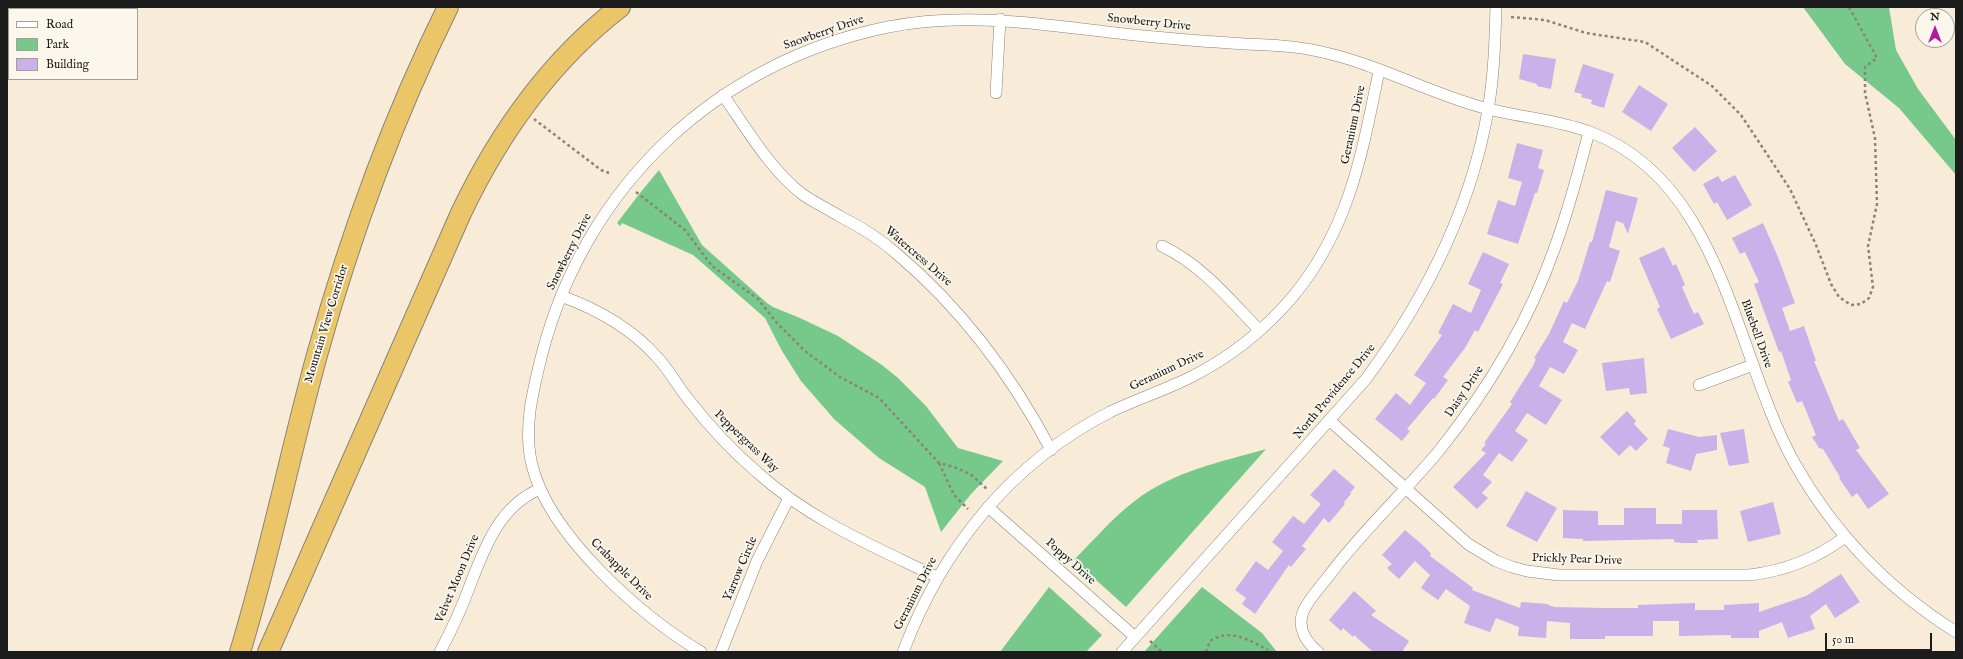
<!DOCTYPE html>
<style>
body{margin:0}
#map{position:relative;width:1963px;height:659px;overflow:hidden;background:#f8ebd8;font-family:"IM FELL English",serif}
canvas{display:block}
.frame{position:absolute;inset:0;border:8px solid #1c1c1c;pointer-events:none}
.legend{position:absolute;left:8px;top:8px;width:130px;height:72px;box-sizing:border-box;background:#fbf7ec;border:1px solid #a29f99;margin:0;padding:5px 7px;list-style:none;font-size:12px;color:#1c1c1c}
.legend li{display:flex;align-items:center;gap:8px;height:20px}
.legend b{width:20px;border:1px solid #a29f99}
.north{position:absolute;left:1915px;top:8px;width:40px;height:40px;box-sizing:border-box;background:#fbf7ec;border:1px solid #a29f99;border-radius:50%;rotate:0deg;font-size:11px;font-weight:700;line-height:16px;text-align:center;color:#1c1c1c}
.north::after{content:'';display:block;margin:auto;width:14px;height:18px;background:#b5179e;clip-path:polygon(50% 0,100% 100%,50% 72%,0 100%)}
.scale{position:absolute;left:1825px;top:633px;width:107px;height:18px;box-sizing:border-box;border:2px solid #1c1c1c;border-top:0;padding-left:5px;font-size:12px;line-height:14px;white-space:nowrap;color:#1c1c1c;-webkit-text-stroke:3px #fbf7ec;paint-order:stroke}
</style>
<div id="map">
<canvas width="1963" height="659"></canvas>
<div class="frame"></div>
<ul class="legend">
<li><b style="height:5px;background:#fff"></b>Road</li>
<li><b style="height:11px;background:#77c98b"></b>Park</li>
<li><b style="height:11px;background:#cab1e9"></b>Building</li>
</ul>
<div class="north">N</div>
<div class="scale">50 m</div>
</div>
<script>
const g = document.querySelector('canvas').getContext('2d');
g.lineJoin = 'round';
function paint(path, color) { g.fillStyle = color; g.fill(path, 'evenodd'); }
function stroke(path, color, width, dash) { g.strokeStyle = color; g.lineWidth = width; g.lineCap = dash ? 'butt' : 'round'; g.setLineDash(dash || []); g.stroke(path); }
function write(font, color, halo, rows, align = 'center') {
  g.font = font + ' "IM FELL English",serif'; g.lineWidth = 3.5; g.setLineDash([]); g.textBaseline = 'middle'; g.strokeStyle = halo; g.fillStyle = color; for (const [text, x, y, turn = 0] of rows) {
    g.save(); g.translate(x, y); g.rotate((+turn || 0) * Math.PI / 180); g.textAlign = isNaN(turn) ? turn : align; if (halo) g.strokeText(text, 0, 0); g.fillText(text, 0, 0); g.restore();
  }
}
paint(new Path2D(`
 M1803 7H1889L1896 50 1918 89 1956 140V175L1899 108 1845 64Z
 M659 170 702 245 767 303 773 307 800 318 838 336 882 365 898 378 926 406 958 448 1003 461 971 494 941 532 925 487 879 458 834 419 801 381 782 351 765 318 693 255 622 223 620 226 617 223 640 193Z
 M1266 449 1126 607 1074 560C1093 541 1114 516 1136 500 1174 471 1221 462 1266 449Z
 M1049 587 1102 635 1086 652H1000Z
 M1202 587 1262 633 1277 652H1144Z`), '#77c98b');
paint(new Path2D(`
 M1523 54 1556 59 1551 89 1537 86V84L1519 79Z
 M1583 64 1614 74 1604 108 1591 104 1592 100 1581 97 1582 94 1574 92Z
 M1639 85 1668 104 1651 131 1622 112Z
 M1695 127 1717 151 1694 172 1672 148Z
 M1517 143 1543 150 1538 168 1544 170 1537 193H1535L1518 244 1487 234 1498 200 1515 206 1522 182 1508 178Z
 M1735 175 1752 205 1727 220 1717 202 1714 204 1703 184 1718 176 1722 182Z
 M1606 190 1638 198 1628 234 1623 223 1616 221 1609 247 1620 251 1610 282 1607 281 1585 329 1572 323 1563 342 1578 350 1564 374 1550 367 1539 386 1562 400 1546 425 1527 413 1515 431 1528 440 1512 462 1499 453 1483 475 1492 482 1482 493 1488 498 1477 509 1453 487 1486 453 1481 450 1486 444 1484 443 1512 404 1510 402 1533 366 1536 359 1534 358 1549 334 1564 301 1567 303 1578 281 1590 242H1592Z
 M1763 223 1778 257 1795 303 1782 308 1790 331 1804 326 1816 361H1814L1839 421 1843 419 1860 448 1856 450 1889 494 1868 509 1857 493 1852 497 1839 478 1840 477 1823 449 1819 448 1812 437 1816 435 1802 401 1797 403 1788 382 1791 380 1781 351 1779 352 1754 284 1759 282 1745 252 1740 254 1732 238Z
 M1664 247 1673 266 1676 264 1685 285 1682 287 1694 314 1698 312 1704 324 1671 339 1657 309 1660 307 1639 258Z
 M1483 252 1509 264 1500 283 1503 284 1478 332 1475 330 1465 348 1443 377 1448 380 1434 399 1433 398 1407 429 1410 431 1402 441 1375 419 1396 393 1410 405 1426 383 1414 375 1442 335 1438 333 1453 304 1471 313 1481 290 1468 284Z
 M1644 358 1647 393 1630 395 1629 388 1606 391 1602 363Z
 M1627 411 1636 421 1634 424 1648 439 1636 451 1630 445 1619 456 1600 437Z
 M1668 429 1699 437 1717 435V450L1696 454 1691 471 1666 463 1670 448 1663 446Z
 M1744 429 1749 463 1729 466 1720 433Z
 M1334 469 1355 487 1350 493 1351 494 1344 502 1345 504 1329 523 1324 518 1302 546 1306 549 1291 567 1289 565 1255 614 1242 604 1246 598 1235 590 1256 561 1268 570 1283 551 1272 542 1293 516 1304 524 1321 504 1310 495Z
 M1526 491 1557 508 1537 542 1506 526Z
 M1773 502 1781 534 1748 542 1740 511Z
 M1624 508H1656V524H1682V510H1717L1718 539 1697 540 1698 543H1682L1674 542V539L1583 541V539L1563 538V510L1598 511V525H1624Z
 M1405 530 1426 548 1431 554 1430 556 1473 588 1472 590 1520 608 1521 602 1548 604V605L1555 607 1605 608H1638V605L1695 603V610H1724V605L1759 603V612L1806 596 1841 574 1860 602 1835 618 1826 604 1810 616 1815 629 1788 638 1782 622 1759 631V638H1731V635L1679 636V621H1653V636H1605V639H1570V623L1547 621 1546 638 1518 636 1519 627 1496 618 1490 632 1464 623 1470 606 1446 589 1438 600 1421 588 1430 575 1415 561 1399 579 1387 568 1392 564 1382 555Z
 M1354 591 1376 611 1371 615 1409 641 1402 652H1373L1354 635 1353 637 1343 628 1341 631 1329 620Z`), '#cab1e9');
const street = new Path2D(`
 M996 93 1000 19
 M723 95C747 129 769 168 802 194 815 203 828 209 841 217 861 227 880 239 897 254 962 309 1011 374 1051 450
 M1162 246C1202 265 1229 299 1259 330
 M561 296C597 309 632 329 657 357 669 370 677 385 688 399 709 426 732 451 758 473 810 520 875 547 937 577
 M1699 385 1753 365
 M1329 420 1468 544 1496 561 1512 567 1527 571 1559 575H1749C1786 571 1816 559 1845 537
 M988 507 1135 637
 M440 652C451 631 461 610 469 588 484 549 499 506 540 489
 M701 652C640 615 549 535 532 465 523 428 533 390 542 354 586 185 717 62 888 27 978 9 1066 29 1155 37 1185 40 1215 42 1245 44 1271 45 1297 46 1322 52 1377 64 1427 92 1481 107 1516 117 1555 119 1590 132 1724 182 1734 355 1795 464 1834 533 1889 590 1956 632
 M721 652 757 561 789 498
 M903 652C942 549 1010 463 1110 412 1135 400 1162 391 1187 379 1228 359 1266 329 1295 294 1350 226 1362 153 1379 71
 M1122 652 1366 379C1425 299 1471 209 1488 110 1494 76 1495 41 1496 7
 M1318 652C1306 642 1297 628 1303 612 1308 600 1320 587 1328 577 1361 532 1402 495 1438 452 1487 391 1529 321 1555 247 1569 209 1579 170 1589 132`);
const highway = new Path2D(`
 M240 652C270 554 290 453 317 355 350 236 393 118 448 7
 M268 652 461 213C499 133 549 62 620 7`);
stroke(street, '#8a847a', 12);
stroke(highway, '#8a847a', 22);
stroke(new Path2D(`
 M1511 17 1545 20 1586 33 1645 42 1712 86 1741 115 1790 189 1816 245 1831 284 1839 297 1851 305 1861 304 1869 298 1873 287 1868 246 1877 204 1875 138 1865 93V67L1877 58 1849 7
 M534 119 601 170 609 173
 M636 192 685 230 712 266 758 299 777 323 805 351 840 377 879 398 939 463 954 467 970 474 987 489
 M939 463 954 495 968 509
 M1150 641 1162 652
 M1206 652 1210 641C1230 628 1249 640 1268 650`), '#8a847a', 2.5, [3, 3]);
stroke(street, '#fff', 11);
stroke(highway, '#ebc669', 20);
write('12px', '#1c1c1c', '#fbf7ec', [
 ["Snowberry Drive",1149,23,6],
 ["Snowberry Drive",824,33,-19],
 ["Geranium Drive",1354,125,-78],
 ["Snowberry Drive",570,252,-63],
 ["Watercress Drive",918,257,41],
 ["Mountain View Corridor",327,324,-73],
 ["Bluebell Drive",1756,334,70],
 ["Geranium Drive",1167,371,-25],
 ["North Providence Drive",1335,392,-50],
 ["Daisy Drive",1465,392,-56],
 ["Peppergrass Way",746,442,44],
 ["Prickly Pear Drive",1577,560,2],
 ["Poppy Drive",1070,562,42],
 ["Yarrow Circle",741,569,-67],
 ["Crabapple Drive",621,570,45],
 ["Velvet Moon Drive",458,579,-67],
 ["Geranium Drive",916,594,-63]
]);
</script>
